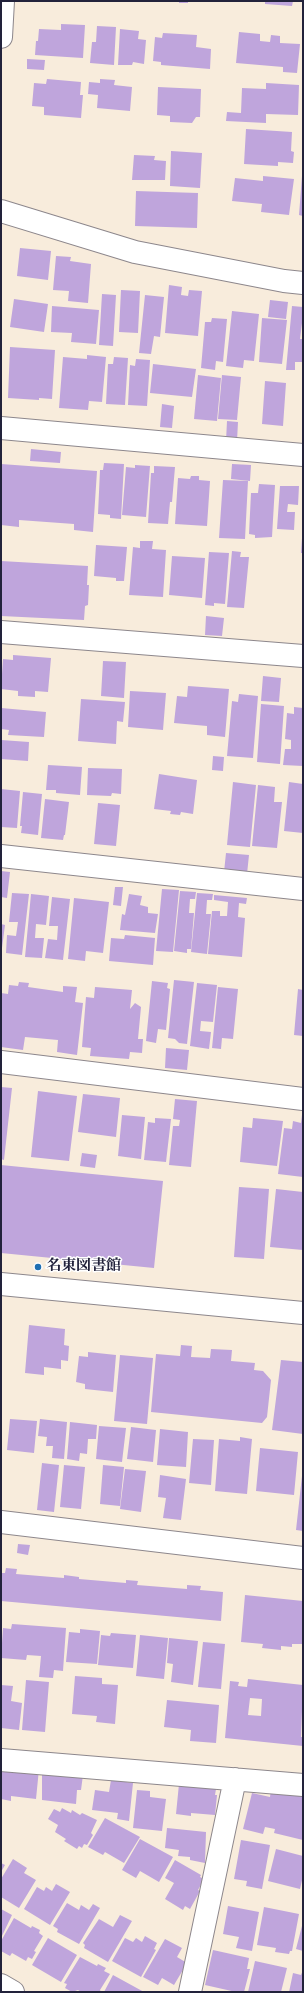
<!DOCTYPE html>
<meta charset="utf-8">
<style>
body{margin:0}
#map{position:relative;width:304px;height:1993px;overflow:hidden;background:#f8ecdc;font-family:Cardo,serif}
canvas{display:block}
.frame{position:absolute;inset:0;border:2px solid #22223b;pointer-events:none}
</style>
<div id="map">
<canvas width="304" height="1993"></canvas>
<div class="frame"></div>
</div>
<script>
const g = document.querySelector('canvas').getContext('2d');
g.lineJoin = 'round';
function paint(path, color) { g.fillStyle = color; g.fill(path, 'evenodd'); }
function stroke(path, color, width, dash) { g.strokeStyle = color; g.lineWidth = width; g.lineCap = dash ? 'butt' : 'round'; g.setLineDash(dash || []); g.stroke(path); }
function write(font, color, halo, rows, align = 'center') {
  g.font = font + ' Cardo,"Noto Serif JP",serif'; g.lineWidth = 3; g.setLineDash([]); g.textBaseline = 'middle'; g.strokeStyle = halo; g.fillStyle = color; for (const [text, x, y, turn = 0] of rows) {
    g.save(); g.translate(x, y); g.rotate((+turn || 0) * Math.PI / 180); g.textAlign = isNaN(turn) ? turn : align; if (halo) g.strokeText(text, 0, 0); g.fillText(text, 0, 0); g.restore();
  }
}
paint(new Path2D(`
 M179 1H188V3H179Z
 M265 1H293L292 6 265 4Z
 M61 24 85 25 83 58 35 55 36 41H38L39 29 61 30Z
 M97 26 116 27 114 65 90 63 92 42H96Z
 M120 29 139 31 138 39 146 40 144 64 133 62 132 65H118Z
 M239 32 260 34V41L270 42 271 35 280 36V43L300 44 297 73 283 72V67L236 63Z
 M163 33 197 35 196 47 211 49 210 69 161 65V62L153 61 155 37 162 38Z
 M27 59 45 60 44 70 27 69Z
 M47 79 81 82 80 95H83L81 118 44 115V107L32 106 34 83 46 84Z
 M100 79 115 80 114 85 132 87 130 111 97 108 98 95 88 94 89 82 100 83Z
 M266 83 299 85 298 115 266 114V123L226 121 227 112 241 113 242 88 266 89Z
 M158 87 201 89 200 117H196L192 123 170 122V116L157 115Z
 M246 129 292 132 291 151 294 152 293 163 278 162V166L244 164Z
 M171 151 202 153 200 188 170 186Z
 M134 155 155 156 154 160 166 161 165 180H132Z
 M263 176 294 179 289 215 261 212 262 204 232 201 235 178 263 181Z
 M302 176H303V216L299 215Z
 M136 191 198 193 197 228 135 226Z
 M20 248 51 251 48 280 17 276Z
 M56 256 71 257 70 261 91 264 88 303 68 301 69 291 53 290Z
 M169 285 182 287 181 295 188 296 189 290 202 291 198 336 165 333Z
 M121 290 140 291 138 333 119 332Z
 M102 294 116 295 113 346 99 345Z
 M145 295 164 297 160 337 154 336 151 354 139 353Z
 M14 299 48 304 44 332 10 327Z
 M270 300 288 302 286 319 268 317Z
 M52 306 99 310 96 344 71 342 72 333 51 332Z
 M292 306 303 307V323H302L300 339H303V362H295V370H286Z
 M232 311 259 314 254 361 244 360 243 368 226 366Z
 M212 318 227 319 223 362 216 361 215 370 201 368 205 322H211Z
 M262 318 287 320 282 364 259 362Z
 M10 347 55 350 52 399 39 398V400L8 398Z
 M87 355 106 357 102 402 89 401 88 410 59 408 63 357 87 359Z
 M114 357 128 358 125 405 106 404 108 364H113Z
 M136 359 150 360 147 406 128 405 130 365 135 366Z
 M153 364 196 369 192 397 150 393Z
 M198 375 221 378 217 421 194 419Z
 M222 375 241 377 237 420 218 419Z
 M265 381 286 383 283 426 262 424Z
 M162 404 174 406 172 428 160 427Z
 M227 421 238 422 237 441H226Z
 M31 449 61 452 60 463 30 461Z
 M104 463 124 464 121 519 110 518V515L98 514 100 470H103Z
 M1 464 97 471 93 532 74 530V524L19 520V527L1 525Z
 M232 464 251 465 250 481 231 479Z
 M135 465 150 466 146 517 122 515 126 467 135 468Z
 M154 466 175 467 172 502H170L168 524 148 523 151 473H154Z
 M191 476H199V480L210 481 207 526 175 524 178 478 190 479Z
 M223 480 248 481 245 539 219 538Z
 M259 484 275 485 272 537 255 538V535L249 534 251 493H258Z
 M280 486H299L298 505 288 504 287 512H295L294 530 277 529Z
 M302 538H303V553H301Z
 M140 541H153L152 549 166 550 163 597 129 595 133 547 140 548Z
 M96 545 127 547 124 581H116V578L94 576Z
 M232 551 241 552 240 557H249L244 608 227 607Z
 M209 552 229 553 225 604 214 603V606L205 605Z
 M172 556 205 558 202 598 169 595Z
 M1 561 88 566 87 585H89L88 605 85 606 84 620 1 616Z
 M206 616 224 618 222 636 205 635Z
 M13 655 51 658 48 692 35 691V697L18 696V691L1 689 3 659 13 660Z
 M103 661 126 662 124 698 101 696Z
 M263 676 281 678 279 702 261 701Z
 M188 686 229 689 225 737 207 735V726L174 723 177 696 187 697Z
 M130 691 166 693 163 730 128 727Z
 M239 694 258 696 253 758 227 756 232 701 238 702Z
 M81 699 125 702 123 722 117 721 116 744 78 741Z
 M261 704 284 706 280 764 257 762Z
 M294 707 303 708V766L283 765 285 749H291V740L285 739 287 713 294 714Z
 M1 708 46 712 44 737 8 735 9 730 1 729Z
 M1 740 29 742 28 761 1 759Z
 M213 756 224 757 223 771 212 770Z
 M48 765 82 767 80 795 56 793V790H46Z
 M88 768 122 769 121 794 112 793 111 796 87 795Z
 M159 774 197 780 193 814 181 812 180 815 170 814 171 811 154 809Z
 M233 782 256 785 250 847 227 845Z
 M289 782 303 784V833L284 831Z
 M258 785 275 787 274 802H282L277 848 252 846Z
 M1 789 20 791 17 828 1 827Z
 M23 792 42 794 38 835 21 833 22 826H20Z
 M45 799 69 802 65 835H64L63 840 41 838Z
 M98 803 120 805 116 846 94 844Z
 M226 853 249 855 247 874 224 872Z
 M1 871 10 872 7 898 1 897Z
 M115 887H123L121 906 113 905Z
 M162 889 179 890 173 952 156 951Z
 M180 891 196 892 195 899H190L189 913H194L191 949H187V953L174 951Z
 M12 893 29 894 22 955 6 953 7 935 16 936 18 922H9Z
 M197 893 213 894 212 900H207L206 914H211L207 954 191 952Z
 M31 894 49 896 46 925 36 924 35 938H44L42 958 25 957Z
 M129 894 142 896 140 905 148 907V913L158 914 155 933 120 930 122 914 125 915Z
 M214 895 247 898 246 904 239 903 238 917 245 918 242 957 208 954 212 911H220V916H227L228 902 214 900Z
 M52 897 70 899 63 960 45 958 48 939 57 940 58 926H49Z
 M74 898 109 902 103 953 86 951 85 961 68 959Z
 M1 924 5 925 2 948H1Z
 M125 935 155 938 153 965 109 961 111 938 124 939Z
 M174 980 194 982 187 1044 179 1043 175 1039 168 1038Z
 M152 981 168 983 167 988 170 989 166 1030 158 1029 156 1043 146 1041Z
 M19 982 29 983 28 987 63 992V986L77 987 75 1002 83 1003 77 1055 57 1052 58 1040 25 1037 23 1050 1 1047V993L8 994 9 985 18 986Z
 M197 983 217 985 213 1022 201 1021 200 1031 211 1032 209 1049 190 1046Z
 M95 987 132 990 130 1009 135 1003 141 1007 138 1039H143L142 1053 130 1052 129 1059 90 1056 91 1048 82 1047 86 997 94 998Z
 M218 987 238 989 233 1039 222 1038 221 1049 212 1048Z
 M298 989 303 990V1036L294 1035Z
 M166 1048 189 1050 187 1070 165 1068Z
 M1 1087 12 1088 4 1160 1 1159Z
 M38 1091 77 1096 69 1161 31 1157Z
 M83 1094 120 1098 116 1137 78 1132Z
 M175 1099 197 1101 191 1167 169 1165 173 1126H179L180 1120 173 1119Z
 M122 1115 145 1117 141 1159 118 1156Z
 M302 1115 303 1177 278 1174 284 1128 292 1129 293 1121 301 1123Z
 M155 1118 171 1119 166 1162 144 1160 148 1122 155 1123Z
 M253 1118 283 1121 277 1166 240 1162 243 1127 252 1128Z
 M82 1153 97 1155 95 1168 80 1166Z
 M1 1165 163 1181 154 1268 1 1253Z
 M239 1187 269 1189 264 1259 234 1257Z
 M276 1189 303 1192V1250L270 1247Z
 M29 1325 65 1329 64 1345 69 1346 68 1361 61 1360V1369L44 1367V1375L25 1373Z
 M181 1345 192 1346 191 1357 210 1358 211 1349 232 1350 231 1361 255 1363 254 1370 263 1371 271 1380 267 1417 262 1423 151 1412 156 1354 180 1356Z
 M88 1352 116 1355 113 1392 85 1389V1384L76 1382 79 1356 88 1357Z
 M120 1355 153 1358 147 1424 114 1421Z
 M281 1360 303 1362V1434L272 1430Z
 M10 1419 37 1421 34 1453 7 1450Z
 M40 1419 67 1422 64 1459 52 1458 53 1446H46L47 1437 38 1436Z
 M70 1422 97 1425 96 1439H88L87 1454 80 1453 79 1461 67 1459Z
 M99 1426 126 1428 122 1462 96 1459Z
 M131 1427 156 1430 153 1462 127 1459Z
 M160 1429 188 1432 186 1467 157 1465Z
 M240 1437 252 1439 247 1494 215 1491 219 1439 240 1441Z
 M193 1439 214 1440 211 1485 189 1483Z
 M260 1448 298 1452 294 1495 256 1491Z
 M42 1463 59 1465 54 1512 37 1510Z
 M64 1465 85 1467 81 1509 60 1507Z
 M103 1465 124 1467 120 1506 100 1504Z
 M125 1469 146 1471 141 1512 120 1509Z
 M160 1475 186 1479 181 1520 163 1518 166 1498 158 1497Z
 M302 1476 303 1477V1531L296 1530Z
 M18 1544 30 1545 28 1555 17 1553Z
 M6 1568 17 1569 16 1574 64 1578V1575L79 1577V1579L126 1583V1580L138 1581 137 1585 187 1589V1585L201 1586 200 1590 223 1592 221 1621 1 1601V1573H5Z
 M245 1595 303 1601V1644H292V1647L281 1646V1650L262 1648 263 1644 241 1642Z
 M12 1624 66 1628 63 1671 54 1670 53 1678 39 1677 41 1656 27 1655 26 1660 1 1658 3 1628 11 1629Z
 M80 1629 100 1631 97 1664 66 1662 69 1632 80 1633Z
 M111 1633 136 1635 133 1668 98 1665 101 1635 110 1636Z
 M140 1635 168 1638 164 1679 136 1676Z
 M169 1638 198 1641 193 1685 171 1682 173 1664 167 1663Z
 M203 1642 225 1644 221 1689 198 1687Z
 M75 1676 102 1678V1684L118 1685 115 1724 96 1722 97 1716 72 1714Z
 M248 1679 303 1685 301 1737H303V1746L225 1738 230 1681 239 1682 238 1686 247 1687ZM250 1698 262 1699 261 1716 248 1715Z
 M26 1680 49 1682 45 1732 22 1730Z
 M1 1685 13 1686 11 1701 22 1703 19 1730 1 1728Z
 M167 1700 219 1705 216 1743 190 1741 191 1730 164 1727Z
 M39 1769 36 1799 11 1796V1801L1 1799 2 1771Z
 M42 1771 83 1775 81 1790H77L76 1804 42 1800Z
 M111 1780 133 1783 129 1821 117 1819 118 1813 92 1810 95 1790 109 1792Z
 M179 1784 216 1789 215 1795H217L215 1815 191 1813V1816L176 1814Z
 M271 1789 303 1797V1840L274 1833 275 1829 265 1827 263 1834 243 1829 252 1793 270 1797Z
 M137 1790 150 1791V1797L166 1799 162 1831 133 1828Z
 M62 1808 71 1813 72 1810 80 1815 82 1813 97 1820 91 1833 93 1835 87 1845 84 1844 82 1848 79 1846 77 1849 64 1841 66 1839 55 1832 58 1825 48 1819 54 1809 60 1812Z
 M105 1818 140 1837 124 1863 105 1852 103 1855 88 1847Z
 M167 1828 206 1832 205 1863 190 1860V1857L178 1856 179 1850 165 1848Z
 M140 1839 173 1857 159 1882 140 1871 136 1878 122 1870Z
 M241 1840 270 1845 262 1889 246 1886 247 1881 234 1879Z
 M276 1849 303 1856V1876L300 1889 268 1881Z
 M13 1859 27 1868 24 1873 36 1880 19 1908 1 1897V1879Z
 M175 1860 201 1875 200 1877 204 1879 198 1890 200 1891 190 1909 185 1906 183 1910 165 1899 174 1883 165 1878Z
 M1 1863 5 1865 1 1872Z
 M56 1884 70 1892 50 1925 24 1909 37 1887 44 1891 46 1887 52 1891Z
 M67 1903 79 1910 81 1905 89 1910 93 1904 100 1908 79 1944 57 1932 58 1929 53 1926Z
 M228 1906 259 1912 252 1951 236 1948 239 1937 223 1934Z
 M264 1907 299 1914 292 1951H290L289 1954 275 1952 276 1948 257 1945Z
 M1 1909 12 1915 1 1938Z
 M120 1915 132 1921 108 1962 84 1948 85 1945 83 1943 99 1919 113 1927Z
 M14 1918 31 1928 32 1926 40 1930 39 1933 43 1936 34 1951 36 1952 32 1959 28 1957 26 1961 12 1953 10 1956 1 1951V1941Z
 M303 1922V1951L296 1949Z
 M145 1936 157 1943 154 1949 156 1950 141 1977 112 1961 125 1938 133 1942 136 1938 142 1942Z
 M48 1938 77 1955 61 1982 32 1965Z
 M165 1939 182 1948 177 1957 187 1963 174 1985 162 1978 158 1985 143 1977Z
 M213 1950 249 1958 247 1969H250L244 1992H236L205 1985Z
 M80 1957 97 1966 98 1964 106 1968 104 1971 110 1974 100 1990 101 1992H81L78 1990 72 1992 65 1988 67 1984 64 1983Z
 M255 1961 287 1968 281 1992H248Z
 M303 1970V1992H289L293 1973 301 1975Z
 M113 1975 144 1992H104Z`), '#bfa5dc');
const minor = new Path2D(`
 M1 37 3 1
 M1 211 135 252 284 281 303 283
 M1 428 303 455
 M1 632 303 656
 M1 856 303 889
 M1 1062 303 1099
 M1 1284 303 1313
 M1 1522 303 1558
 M1 1760 303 1785
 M1 1985 13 1992
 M190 1992 235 1779`);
stroke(minor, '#8d878c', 24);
stroke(minor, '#fff', 22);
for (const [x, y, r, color] of [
 [38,1267,4,"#1f6fb2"]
]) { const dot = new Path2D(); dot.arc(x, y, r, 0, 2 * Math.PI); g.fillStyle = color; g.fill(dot); stroke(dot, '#fff', 1.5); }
write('bold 15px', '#22223b', '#fff', [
 ["名東図書館",46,1267]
], 'left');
</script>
